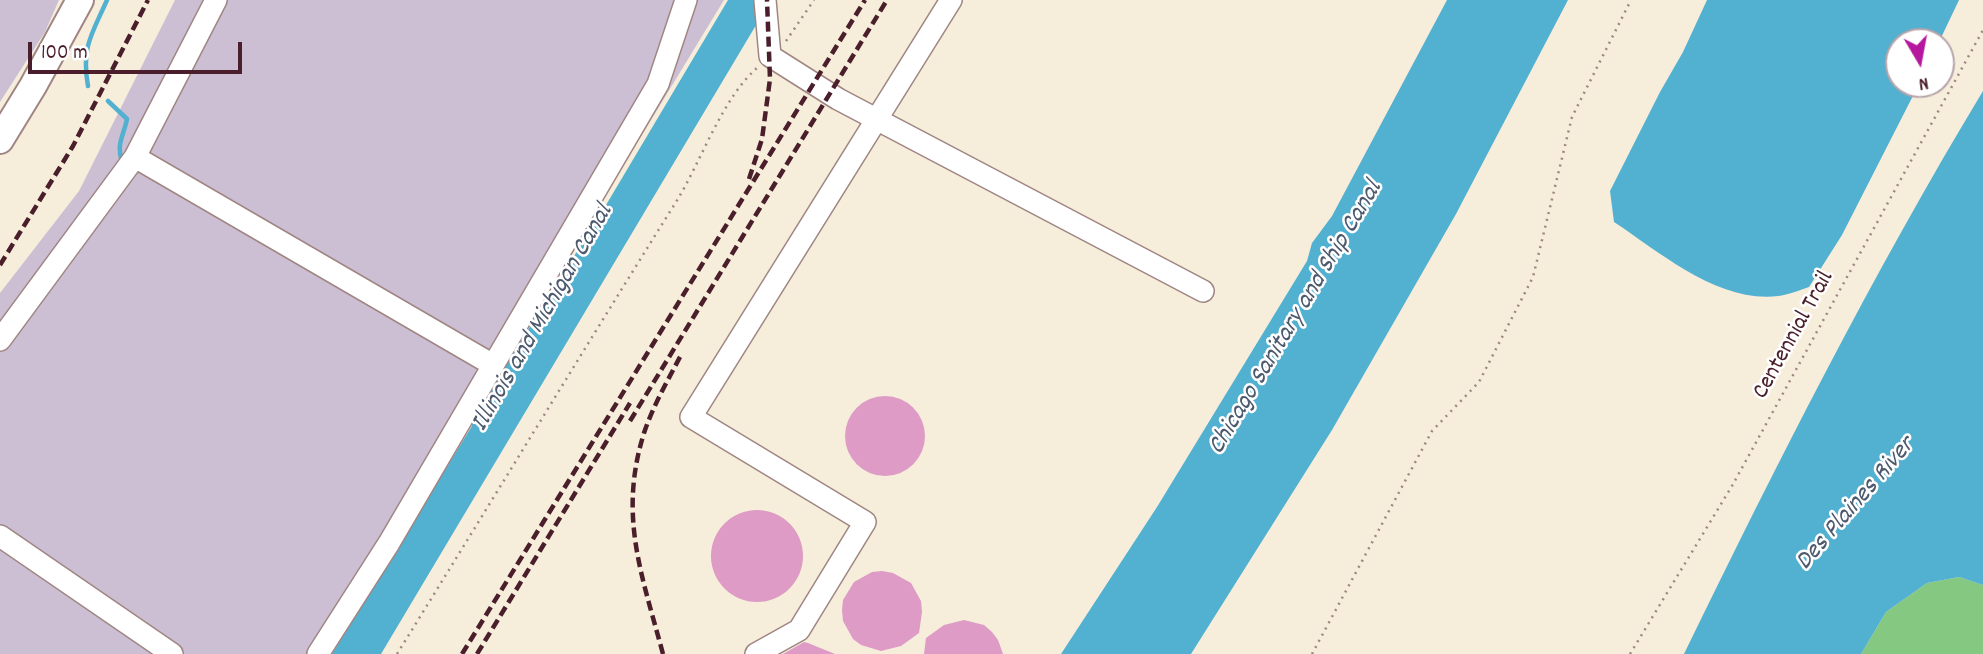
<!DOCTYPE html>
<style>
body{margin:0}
#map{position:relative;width:1983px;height:654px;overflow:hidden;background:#f6eddb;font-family:Dekko,sans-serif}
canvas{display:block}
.north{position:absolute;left:1885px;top:28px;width:70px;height:70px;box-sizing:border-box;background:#fff;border:2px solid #b7a5aa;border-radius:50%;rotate:170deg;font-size:19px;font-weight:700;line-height:28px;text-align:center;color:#4a1f2b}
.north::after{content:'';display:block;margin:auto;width:24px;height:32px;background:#b5179e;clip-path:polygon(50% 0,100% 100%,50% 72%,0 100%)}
.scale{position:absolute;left:28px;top:42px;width:214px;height:32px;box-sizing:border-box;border:4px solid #4a1f2b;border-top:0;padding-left:9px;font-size:21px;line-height:24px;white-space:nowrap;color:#4a1f2b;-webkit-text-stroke:5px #fff;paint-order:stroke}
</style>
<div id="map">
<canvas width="1983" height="654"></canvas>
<div class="north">N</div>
<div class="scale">100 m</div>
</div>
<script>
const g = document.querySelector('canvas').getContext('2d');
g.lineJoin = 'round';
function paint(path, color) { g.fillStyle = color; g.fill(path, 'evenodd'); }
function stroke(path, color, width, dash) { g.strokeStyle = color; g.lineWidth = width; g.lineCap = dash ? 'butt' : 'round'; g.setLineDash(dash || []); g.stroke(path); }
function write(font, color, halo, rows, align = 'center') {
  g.font = font + ' Dekko,sans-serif'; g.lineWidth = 5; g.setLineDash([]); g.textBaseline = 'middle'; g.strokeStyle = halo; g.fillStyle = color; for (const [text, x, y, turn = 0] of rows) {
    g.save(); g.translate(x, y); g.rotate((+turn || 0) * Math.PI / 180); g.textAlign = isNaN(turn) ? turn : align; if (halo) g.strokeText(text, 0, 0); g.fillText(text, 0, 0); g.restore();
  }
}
paint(new Path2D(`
 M0 0H59L45 32 0 102Z
 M175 0H724L326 654H0V293L79 191Z`), '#ccbfd4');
paint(new Path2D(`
 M1959 577 1983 585V654H1861L1886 612 1927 583Z`), '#85c881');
paint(new Path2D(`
 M728 0H771L381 654H332L472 426 471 421 606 205Z
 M1447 0H1568L1456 214 1332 430 1191 654H1061L1157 507 1307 261 1312 243 1332 216Z
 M1707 0H1959L1939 42H1899V84H1919L1842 235 1809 287C1800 290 1788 295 1778 296 1718 303 1661 253 1614 222L1610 191 1660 92 1683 52Z
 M1983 91V585L1959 577 1927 583 1886 612 1861 654H1684C1777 463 1873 273 1983 91Z`), '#52b0d0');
stroke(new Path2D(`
 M88 86C81 47 92 34 107 0
 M108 101 127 119C124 134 117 143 121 158`), '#52b0d0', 4.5);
paint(new Path2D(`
 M845 436a40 40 0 1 1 80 0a40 40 0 1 1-80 0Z
 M711 556a46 46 0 1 1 92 0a46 46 0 1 1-92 0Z
 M882 571 893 573 911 583 921 601 922 612 919 633 901 646 881 651 861 645 853 639 843 621 842 610 843 600 854 582 872 572Z
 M964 620 984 625 992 632 998 640 1003 654H924L926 638 944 625Z
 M804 642 808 643 835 654H783Z`), '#dd9bc6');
const minor = new Path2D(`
 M765 0 770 56 838 99 1203 291
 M135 157 493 365
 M0 340 135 157 216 0
 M0 536 172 654
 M318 654 389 543 658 84 686 0
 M756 654 799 630 865 522 691 417 951 0`);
const major = new Path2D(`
 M0 140 33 86 80 0`);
stroke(minor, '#a08683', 24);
stroke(major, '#a08683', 30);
stroke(new Path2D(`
 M786 41 814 0
 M397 654C490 504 582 352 676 202 701 162 722 98 758 67
 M1312 654 1432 431 1479 382 1533 277 1572 117 1631 0
 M1630 654 1732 486 1983 30`), '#a08683', 2.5, [2, 5]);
stroke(minor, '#fff', 21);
stroke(major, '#fff', 26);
stroke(new Path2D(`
 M749 179 762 139 770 79 767 0
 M0 265 73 146 148 0
 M630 421 887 0
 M462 654 865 0
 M477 654 630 403
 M663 654C642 575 618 516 644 433 653 406 668 380 681 355`), '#4a1f2b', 4.5, [10, 5]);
write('24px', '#4a1f2b', '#fff', [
 ["Centennial Trail",1795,336,-61]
]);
write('italic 26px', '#4d596d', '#fff', [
 ["Illinois and Michigan Canal",544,319,-60],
 ["Chicago Sanitary and Ship Canal",1297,319,-59],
 ["Des Plaines River",1857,505,-49]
]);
</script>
